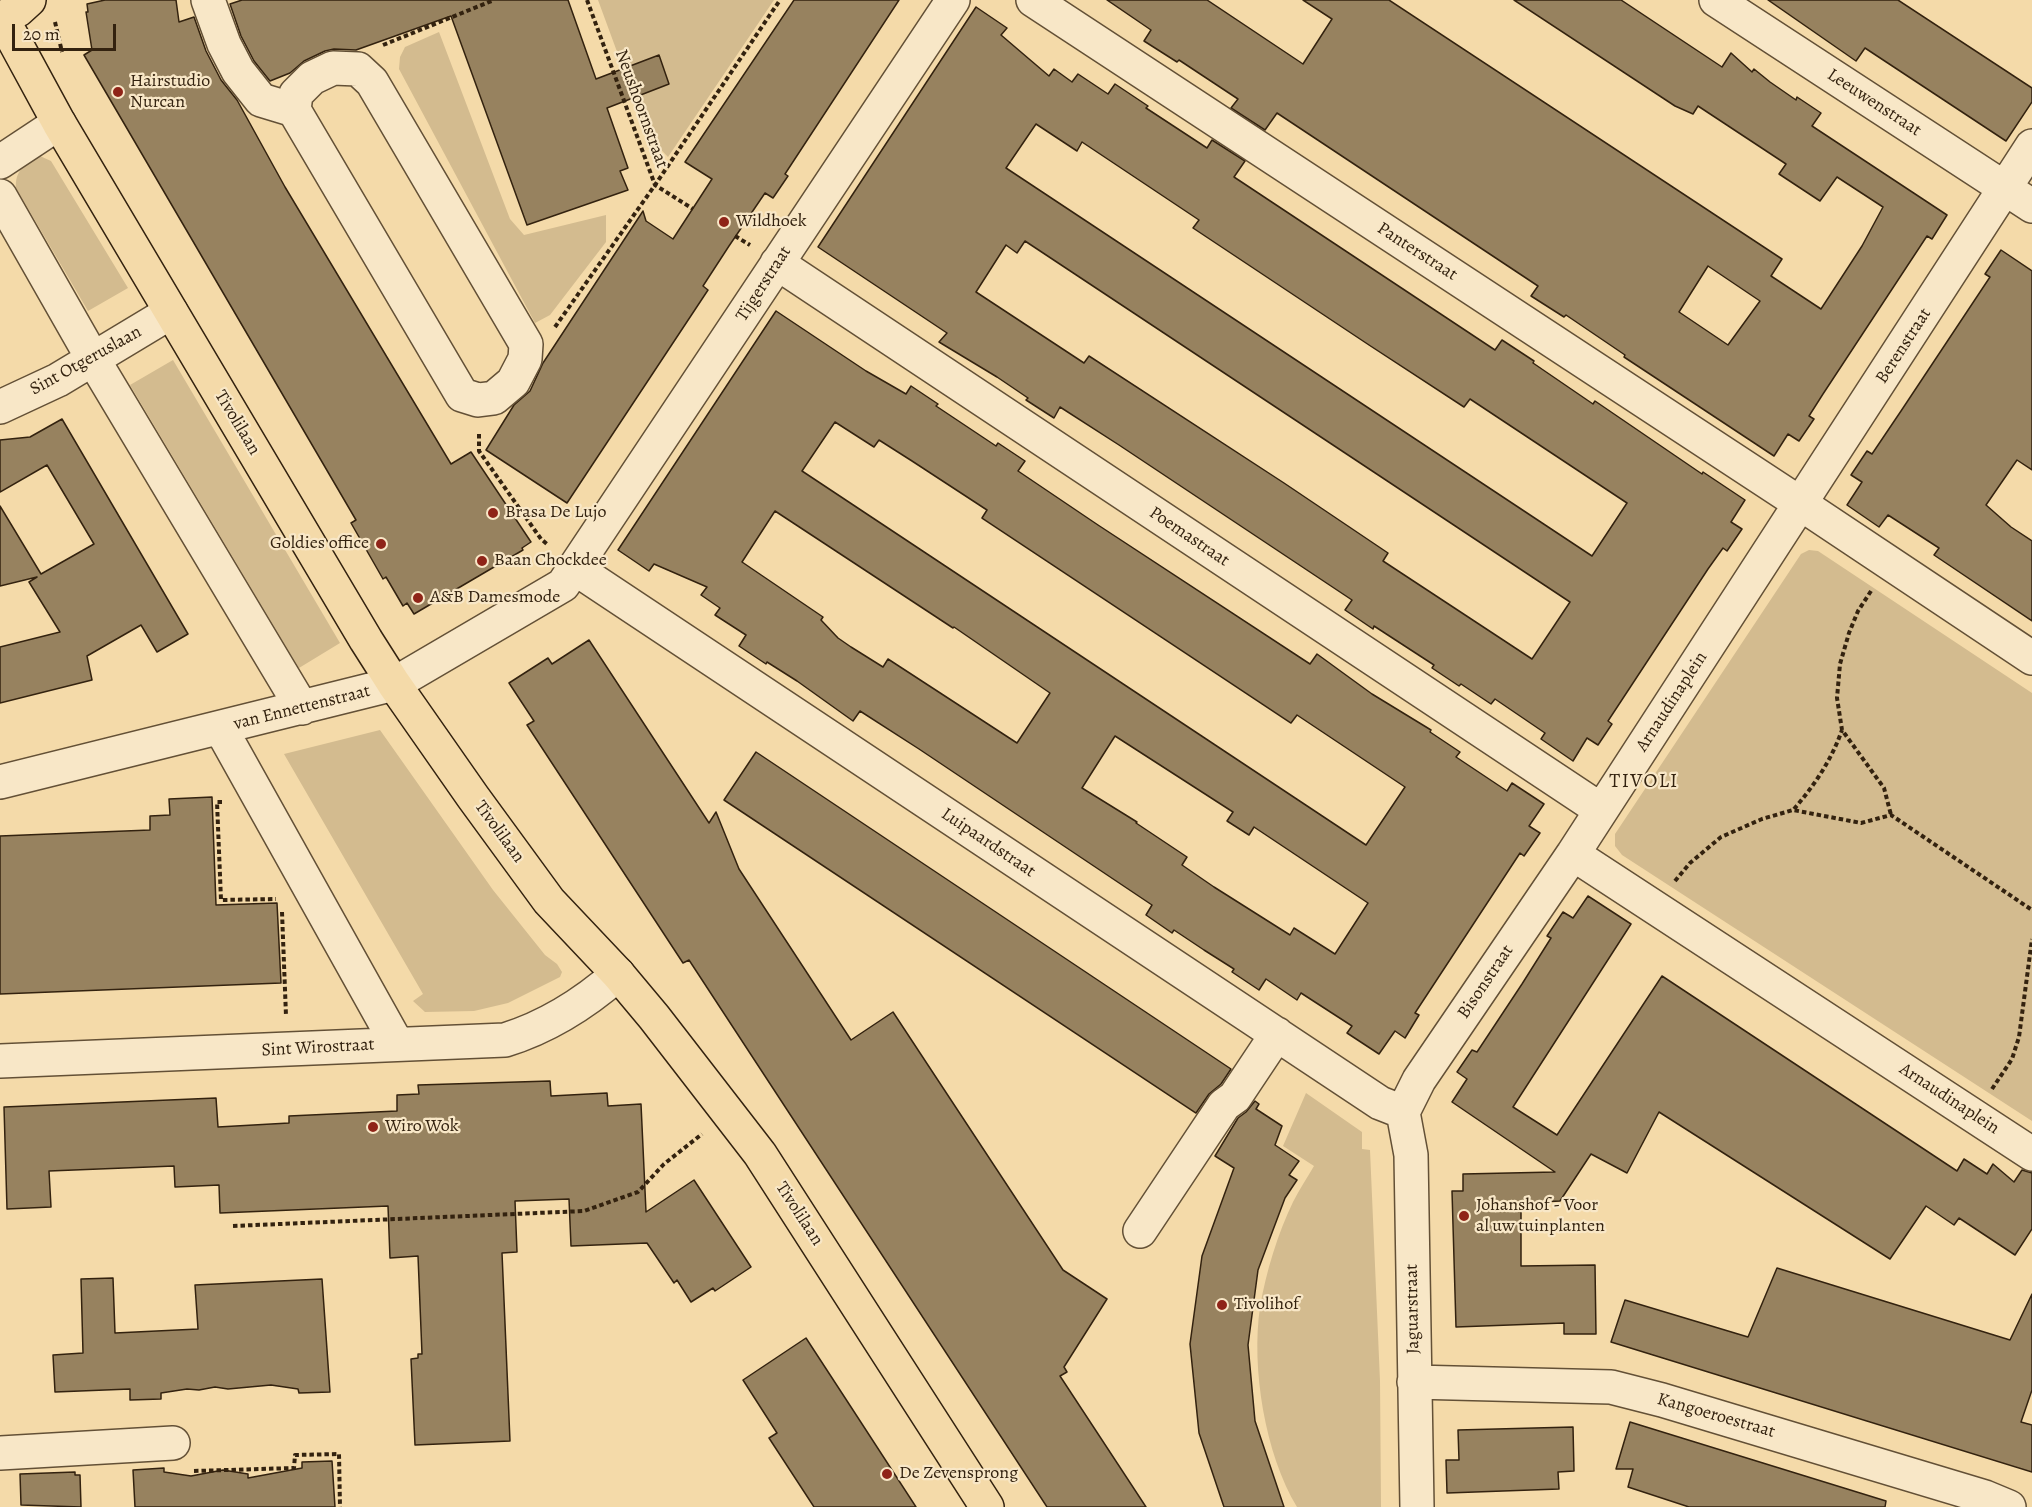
<!DOCTYPE html>
<style>
body{margin:0}
#map{position:relative;width:2032px;height:1507px;overflow:hidden;background:#f4daa9;font-family:Alegreya,serif}
canvas{display:block}
.scale{position:absolute;left:12px;top:24px;width:104px;height:27px;box-sizing:border-box;border:3px solid #33220f;border-top:0;padding-left:8px;font-size:18px;line-height:21px;white-space:nowrap;color:#33220f;-webkit-text-stroke:4px #f8e7c7;paint-order:stroke}
</style>
<div id="map">
<canvas width="2032" height="1507"></canvas>
<div class="scale">20 m</div>
</div>
<script>
const g = document.querySelector('canvas').getContext('2d');
g.lineJoin = 'round';
function paint(path, color) { g.fillStyle = color; g.fill(path, 'evenodd'); }
function stroke(path, color, width, dash) { g.strokeStyle = color; g.lineWidth = width; g.lineCap = dash ? 'butt' : 'round'; g.setLineDash(dash || []); g.stroke(path); }
function write(font, color, halo, rows, align = 'center') {
  g.font = font + ' Alegreya,serif'; g.lineWidth = 4.5; g.setLineDash([]); g.textBaseline = 'middle'; g.strokeStyle = halo; g.fillStyle = color; for (const [text, x, y, turn = 0] of rows) {
    g.save(); g.translate(x, y); g.rotate((+turn || 0) * Math.PI / 180); g.textAlign = isNaN(turn) ? turn : align; if (halo) g.strokeText(text, 0, 0); g.fillText(text, 0, 0); g.restore();
  }
}
paint(new Path2D(`
 M598 0H774L668 157 648 136Z
 M439 32 510 219 524 235 606 215V242L550 315 535 323 399 69 400 57 405 47Z
 M40 156 51 161 128 288 88 311 16 188C15 170 25 164 40 156Z
 M173 360 340 643 299 668 130 385Z
 M1809 550 1818 551 2032 693V1121L1622 855 1615 846V834L1801 554Z
 M380 730 493 890 545 955 557 964 562 972 560 977 508 1003 474 1011 425 1012 413 1001 423 994 284 754Z
 M1306 1093 1362 1132V1149L1370 1150 1380 1381 1381 1507H1297C1265 1454 1251 1368 1260 1307 1266 1272 1278 1233 1293 1202 1299 1190 1307 1178 1314 1166L1283 1146Z`), '#d3bb8f');
const building = new Path2D(`
 M105 0H176L179 22 194 17 206 51 221 80 237 100 285 187 451 464 471 452 531 542 522 548 523 550 414 614 407 603 403 606 386 577 383 579 351 523 356 520 84 55 92 50 86 12H88L87 4Z
 M242 0H568L596 79 659 55 669 84 607 108 628 168 620 171 628 190 527 225 451 16 356 50 334 49 325 51 304 61 290 73 270 81 254 61 241 36 230 4Z
 M794 0H899L785 174 788 176 773 198 765 193 729 246 703 286 708 290 567 503 486 450 514 405 530 391 543 363 643 211 646 221 673 239 712 179 685 162Z
 M1107 0H1207L1303 64 1332 19 1303 0H1389L1782 259 1771 276 1821 309 1862 246 1883 207 1837 177 1820 201 1779 174 1786 164 1698 106 1693 114 1675 106 1514 0H1621L1722 67 1731 53 1752 72 1754 69 1770 82 1796 100 1797 97 1821 113 1812 126 1947 215 1932 239 1927 236 1823 394 1809 416 1814 419 1799 441 1788 434 1774 456 1624 357 1625 355 1566 315 1564 317 1531 296 1538 286 1277 113 1265 130 1231 108 1238 99 1179 60 1177 62 1144 41 1151 30ZM1708 266 1760 301 1728 345 1679 312Z
 M1768 0H1898L2032 88V102L2006 141 1865 48 1856 61Z
 M976 7 1007 28 1001 35 1049 76 1054 69 1072 82 1078 74 1108 94 1115 84 1148 106 1146 108 1207 148 1212 140 1245 161 1234 177 1495 350 1502 340 1534 361 1533 363 1593 404 1595 401 1702 474 1703 472 1745 500 1731 522 1742 529 1727 551 1723 548 1708 569 1608 721 1612 724 1598 745 1587 738 1573 761 1541 739 1545 733 1495 699 1491 704 1461 684 1459 686 1432 668 1434 665 1374 626 1373 629 1345 610 1352 600 1119 445 1060 407 1054 418 1026 400 1028 398 997 377 939 342 947 333 818 247ZM1036 124 1077 151 1082 142 1199 220 1193 228 1369 345 1464 407 1470 399 1627 503 1592 556 1006 168ZM1025 241 1570 602 1532 659 1383 561 1388 553 1284 483 1089 356 1084 363 976 292 1006 245 1017 253Z
 M2001 250 2032 271V470L2017 460 1986 505 2011 527 2032 541V621L1934 555 1939 548 1888 515 1879 527 1847 505 1862 482 1851 475 1867 451 1872 454 1901 411 1990 277 1985 274Z
 M776 311 866 371 906 394 911 386 938 404 936 406 996 446 998 443 1025 461 1018 471 1098 525 1310 664 1317 654 1372 694 1431 730 1430 732 1460 752 1456 757 1507 791 1512 783 1544 804 1529 826 1540 833 1524 856 1520 853 1415 1013 1419 1015 1405 1038 1395 1031 1379 1054 1347 1033 1352 1026 1301 993 1297 1000 1266 979 1259 990 1232 972 1234 969 1204 950 1174 930 1172 933 1146 915 1152 905 919 749 860 711 853 721 797 681 767 662 766 664 739 646 746 635 715 615 720 608 701 595 707 587 654 564 649 571 618 550ZM835 422 874 447 879 440 912 461 987 510 982 518 1291 723 1297 715 1405 787 1366 845 802 471ZM775 511 953 628 954 627 1050 693 1017 743 888 659 883 667 851 647 838 638 821 620 823 617 742 562ZM1115 736 1233 812 1227 821 1249 835 1254 827 1368 903 1335 954 1294 928 1290 935 1214 887 1182 865 1187 857 1136 823 1137 822 1082 788Z
 M62 419 188 634 157 652 141 625 87 656 92 680 0 703V647L60 632 29 582 37 577 0 586V506L41 574 94 544 47 465 0 492V440L30 437Z
 M589 640 709 823 716 812 739 869 851 1040 893 1012 1063 1270 1107 1299 1064 1367 1067 1372 1060 1376 1146 1507H1047L689 960 683 963 544 751 527 725 534 721 509 683 548 658 552 664Z
 M756 752 1231 1069 1221 1084 1209 1094 1196 1113 724 800Z
 M212 797 216 905 277 903 281 983 0 994V836L150 830V816L170 815 169 799Z
 M1588 896 1631 924 1513 1107 1557 1135 1662 976 1957 1171 1964 1159 1987 1174 1993 1164 2014 1182 2022 1170 2032 1173V1229L2015 1255 1959 1218 1954 1225 1926 1206 1890 1259 1659 1112 1627 1173 1591 1154 1560 1201 1521 1203V1266L1595 1265 1596 1334H1564V1323L1456 1327 1452 1191H1463V1174L1555 1172 1452 1102 1467 1079 1457 1072 1472 1050 1477 1052 1522 984 1551 938 1547 936 1563 912 1573 918Z
 M550 1081 551 1096 607 1093 608 1106 641 1104 646 1212 694 1180 751 1267 715 1291 713 1288 691 1302 677 1280 674 1283 647 1243 571 1246 569 1199 515 1201 517 1252 502 1253 510 1441 415 1445 411 1359 418 1358V1354H422L418 1256 390 1258 388 1206 220 1213 219 1185 175 1187 174 1166 49 1171 51 1207 7 1209 4 1107 216 1098 218 1127 289 1123V1116L397 1111V1095L419 1094 418 1085Z
 M1255 1101 1259 1104 1256 1109 1282 1126 1275 1145 1299 1161 1289 1175 1297 1180 1285 1198 1258 1270 1248 1345 1255 1421 1284 1507H1224L1199 1433 1190 1344 1202 1256 1234 1168 1215 1156 1238 1118 1246 1112Z
 M1777 1268 2010 1340 2032 1294V1390L2021 1422 2032 1425V1472L1611 1342 1625 1300 1748 1337Z
 M113 1278 115 1333 198 1329 195 1285 322 1279 330 1392 299 1393 298 1389 271 1385 228 1389 215 1387 199 1390 187 1389 161 1393V1399L130 1400V1389L55 1392 53 1355 83 1353 81 1279Z
 M806 1338 851 1407 916 1507H814L769 1438 777 1433 743 1380Z
 M1630 1422 1886 1501 1885 1507H1689L1628 1487 1633 1469H1616Z
 M1573 1427 1574 1471 1558 1472 1559 1489 1447 1493 1446 1460H1459L1458 1430Z
 M332 1461 335 1507H135L133 1470 164 1468V1472L191 1476 223 1470 248 1474V1478L302 1468V1462Z
 M75 1472V1475H80L81 1507 21 1505 20 1474Z`);
paint(building, '#97825f');
stroke(building, '#33220f', 1.5);
const minor = new Path2D(`
 M208 0 224 44 238 71 261 100 294 110 462 395 478 400 494 398 513 382 525 359 526 344 372 82 358 69 333 68 312 78 296 94 294 110
 M1033 0 1801 504 2032 658
 M1716 0 2032 206
 M0 162 59 123
 M0 196 93 359 302 708
 M777 263 1601 810
 M0 407 58 380 171 312
 M576 569 1380 1103 1403 1112
 M221 729 397 1044
 M0 782 394 684 563 585 953 0
 M1573 854 2032 1154
 M0 1061 505 1040C547 1027 585 1003 618 974
 M1403 1112 1419 1080 1573 854 2032 146
 M1403 1112 1411 1155 1417 1507
 M1140 1231 1224 1105 1235 1097 1277 1034
 M1414 1382 1611 1387 1662 1400 1985 1497 2009 1507
 M0 1453 173 1443`);
const major = new Path2D(`
 M2 18 59 123 366 640 394 684 473 797 549 901 618 974 654 1017 760 1154 987 1507
 M0 19 18 10 29 0`);
stroke(minor, '#635036', 36);
stroke(major, '#33220f', 36);
stroke(new Path2D(`
 M587 0 655 185 693 209
 M55 22 62 52
 M383 45 494 0
 M735 236 750 245
 M555 327 655 185 780 0
 M479 434V451L541 539 548 545
 M1871 591 1858 611 1849 633 1840 664 1837 698 1842 730 1884 788 1891 815
 M222 802H217L221 900 276 899
 M1794 809C1814 786 1832 759 1842 730
 M1675 881 1690 863 1721 837 1762 819 1793 810 1861 823 1891 815 2032 910
 M282 912 286 1016
 M1992 1089 2012 1059 2019 1037 2032 939
 M233 1226 584 1211 638 1192 664 1164 702 1134
 M194 1471 294 1468 295 1455 339 1454 340 1507`), '#33220f', 4, [4.5, 3]);
stroke(minor, '#f8e7c7', 33);
stroke(major, '#f4daa9', 33);
for (const [x, y, r, color] of [
 [118,92,6,"#8f2418"],
 [724,222,6,"#8f2418"],
 [493,513,6,"#8f2418"],
 [381,544,6,"#8f2418"],
 [482,561,6,"#8f2418"],
 [418,598,6,"#8f2418"],
 [373,1127,6,"#8f2418"],
 [1464,1216,6,"#8f2418"],
 [1222,1305,6,"#8f2418"],
 [887,1474,6,"#8f2418"]
]) { const dot = new Path2D(); dot.arc(x, y, r, 0, 2 * Math.PI); g.fillStyle = color; g.fill(dot); stroke(dot, '#f8e7c7', 2); }
write('18px', '#33220f', '#f8e7c7', [
 ["Hairstudio",130,82],
 ["Nurcan",130,103],
 ["Wildhoek",736,222],
 ["Brasa De Lujo",505,513],
 ["Goldies office",369,544,"right"],
 ["Baan Chockdee",494,561],
 ["A&B Damesmode",430,598],
 ["Wiro Wok",385,1127],
 ["Johanshof - Voor",1476,1206],
 ["al uw tuinplanten",1476,1227],
 ["Tivolihof",1234,1305],
 ["De Zevensprong",899,1474]
], 'left');
write('18px', '#33220f', '#f8e7c7', [
 ["Leeuwenstraat",1874,103,33],
 ["Neushoornstraat",641,109,70],
 ["Panterstraat",1417,252,33],
 ["Tijgerstraat",764,284,-57],
 ["Berenstraat",1904,346,-57],
 ["Sint Otgeruslaan",86,361,-29],
 ["Tivolilaan",237,423,59],
 ["Poemastraat",1189,537,34],
 ["Arnaudinaplein",1672,702,-57],
 ["van Ennettenstraat",302,708,-14],
 ["Tivolilaan",499,832,54],
 ["Luipaardstraat",988,843,34],
 ["Bisonstraat",1486,982,-56],
 ["Sint Wirostraat",318,1048,-3],
 ["Arnaudinaplein",1949,1099,33],
 ["Tivolilaan",799,1214,57],
 ["Jaguarstraat",1413,1309,-91],
 ["Kangoeroestraat",1716,1416,16]
]);
g.letterSpacing = '1.5px';
write('20px', '#33220f', '#f8e7c7', [
 ["TIVOLI",1644,782]
]);
g.letterSpacing = '0px';
</script>
